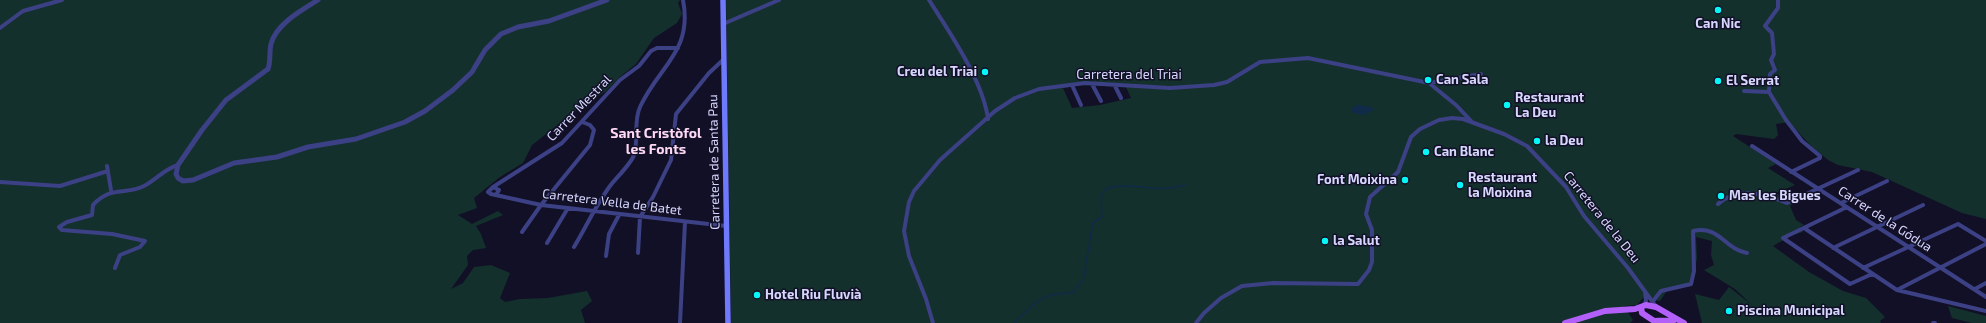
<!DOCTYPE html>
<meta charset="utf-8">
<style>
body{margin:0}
canvas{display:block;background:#111026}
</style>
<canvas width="1986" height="323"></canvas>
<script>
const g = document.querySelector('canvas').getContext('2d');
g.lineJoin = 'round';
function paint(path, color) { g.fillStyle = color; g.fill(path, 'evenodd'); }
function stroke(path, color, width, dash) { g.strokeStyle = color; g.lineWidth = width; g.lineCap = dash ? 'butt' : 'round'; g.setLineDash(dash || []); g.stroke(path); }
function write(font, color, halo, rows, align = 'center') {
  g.font = font + ' "Exo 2",sans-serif'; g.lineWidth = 3; g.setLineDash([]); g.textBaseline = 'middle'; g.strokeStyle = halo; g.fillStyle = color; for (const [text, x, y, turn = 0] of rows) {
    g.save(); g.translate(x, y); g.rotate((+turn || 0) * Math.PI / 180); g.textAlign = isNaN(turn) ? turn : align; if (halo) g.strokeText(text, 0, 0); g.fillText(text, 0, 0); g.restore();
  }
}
paint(new Path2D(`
 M0 0H680L678 3 682 14 677 23 654 38 636 64 620 77 605 92 587 102 532 145 523 163 500 177 474 198 477 208 458 215 472 224 498 211 503 215 476 226 481 234 486 248 473 250 467 256 468 265 451 289 463 283 474 267 491 265 510 273 500 298 505 302 520 299 548 298 587 291 592 301 581 310 585 323H0Z
 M726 0H1986V219L1962 213 1872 172 1838 165 1828 160 1812 147 1789 122 1776 124 1778 135 1774 139 1736 134 1733 136 1776 164 1768 168 1795 185 1776 193 1792 204 1790 206 1796 220 1804 225 1800 227 1803 232 1792 235 1773 246 1809 272 1843 291 1866 298 1885 317 1880 321 1881 323H1702L1695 294 1719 300 1729 287 1752 305 1735 289 1704 270 1714 265 1711 255 1712 241 1696 237 1697 258 1692 286 1668 289 1660 301 1643 298 1637 305 1624 306 1633 320 1630 323H731ZM1082 85 1126 87 1131 98 1100 105 1072 108 1063 88Z
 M1948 306 1986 316V323H1972L1952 318Z`), '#13302c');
paint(new Path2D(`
 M1357 105 1371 107 1374 110 1363 115 1351 112 1353 107Z`), '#102b4a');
stroke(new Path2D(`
 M1015 323C1033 303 1044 292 1072 293L1083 281 1093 222 1102 217 1101 196 1107 188C1134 181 1160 195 1186 184`), '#102b4a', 1.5);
stroke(new Path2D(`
 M929 0C950 33 983 81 988 119
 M1778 0V8L1765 26 1772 33 1774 54 1771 60 1775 70 1770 74 1769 92 1786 120 1802 141 1820 156V158L1791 172
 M723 24 779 0
 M0 28 23 11 62 0
 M1429 83 1481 74
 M1092 84 1101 101
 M1072 85 1081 105
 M1115 86 1121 98
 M1744 91 1769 92
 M1752 146 1986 297
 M107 166 111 190
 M0 182 60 186 108 171
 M493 187 562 143 620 80 639 66 651 51 657 48H678
 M496 195 499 190 493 187 488 192 491 194 541 205 726 226
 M1841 203 1887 181
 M1718 204C1737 186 1765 194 1787 203L1858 170
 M1847 207 1783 238 1850 284 1872 274
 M1804 228 1897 290 1986 311
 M522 232 541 205 590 145 594 130 590 125 582 122
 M547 243 568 208
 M574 247C586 227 596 205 610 186 616 178 631 164 634 155 639 140 633 122 640 107 659 66 693 51 683 0
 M1833 248 1923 205
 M638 253 640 217 653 197 671 160 676 114 709 73 724 59
 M606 256 609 234 619 215
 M115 268 120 255 140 247 145 241 112 234 62 230 59 227 67 222 92 215 93 205C112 185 123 196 144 186 156 180 164 169 178 165
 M1863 268 1958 224 1986 241
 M1975 289 1986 283
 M1897 290 1986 244
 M1653 301 1661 291 1691 284 1694 271 1693 231C1720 225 1724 249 1747 253
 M1644 305 1646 301 1645 292
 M680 323 685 222
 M933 323 926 299 909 256 904 231 909 202 914 191 940 160 995 111 1015 98 1039 89 1085 83 1170 88 1214 85 1227 82 1260 62 1308 58 1429 83 1456 105 1473 123
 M1196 323 1204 313 1221 298 1242 286 1273 283 1358 284 1369 270 1372 262V230L1366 214 1370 197 1398 172 1411 137 1420 129 1439 120 1452 118 1463 119 1504 134 1527 146 1566 187 1584 216 1628 268 1657 308
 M1933 323H1935`), '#3c4084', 4);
stroke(new Path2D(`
 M318 0C302 10 276 24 271 44 269 52 271 61 268 69L226 100 202 130 178 165 176 174 178 178 183 181 193 180 234 163 277 157 308 147 356 139 405 122 425 111 453 90 472 72 485 50 501 34 518 27 549 21 607 0`), '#3c4084', 5);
stroke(new Path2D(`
 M723 0 728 323`), '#6f79fb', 5.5);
stroke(new Path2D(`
 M1641 307 1642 313 1654 321 1674 320
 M1565 323 1605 311 1635 309 1646 305 1656 307 1684 323`), '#b360fb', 6);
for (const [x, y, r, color] of [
 [1718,10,4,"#07f7f9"],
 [985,72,4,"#07f7f9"],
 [1428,80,4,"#07f7f9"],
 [1718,81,4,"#07f7f9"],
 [1507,105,4,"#07f7f9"],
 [1537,141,4,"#07f7f9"],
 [1426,152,4,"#07f7f9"],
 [1405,180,4,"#07f7f9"],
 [1460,185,4,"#07f7f9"],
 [1721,196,4,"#07f7f9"],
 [1325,241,4,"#07f7f9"],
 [757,295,4,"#07f7f9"],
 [1729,311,4,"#07f7f9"]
]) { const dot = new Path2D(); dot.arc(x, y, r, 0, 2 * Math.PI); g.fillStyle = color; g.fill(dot); stroke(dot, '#111026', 1.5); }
write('bold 13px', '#d7d6fe', '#111026', [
 ["Can Nic",1718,24,"center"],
 ["Creu del Triai",977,72,"right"],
 ["Can Sala",1436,80],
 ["El Serrat",1726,81],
 ["Restaurant",1515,98],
 ["La Deu",1515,113],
 ["la Deu",1545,141],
 ["Can Blanc",1434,152],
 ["Restaurant",1468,178],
 ["la Moixina",1468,193],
 ["Font Moixina",1397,180,"right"],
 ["Mas les Bigues",1729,196],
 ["la Salut",1333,241],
 ["Hotel Riu Fluvià",765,295],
 ["Piscina Municipal",1737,311]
], 'left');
write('13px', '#d7d6fe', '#111026', [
 ["Carretera del Triai",1129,75],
 ["Carrer Mestral",579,108,-46],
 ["Carretera de Santa Pau",714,162,-91],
 ["Carretera Vella de Batet",612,202,7],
 ["Carretera de la Deu",1602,217,51],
 ["Carrer de la Gódua",1885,219,33]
]);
write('bold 14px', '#fed8f4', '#111026', [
 ["Sant Cristòfol",656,133],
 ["les Fonts",656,149]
]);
</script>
